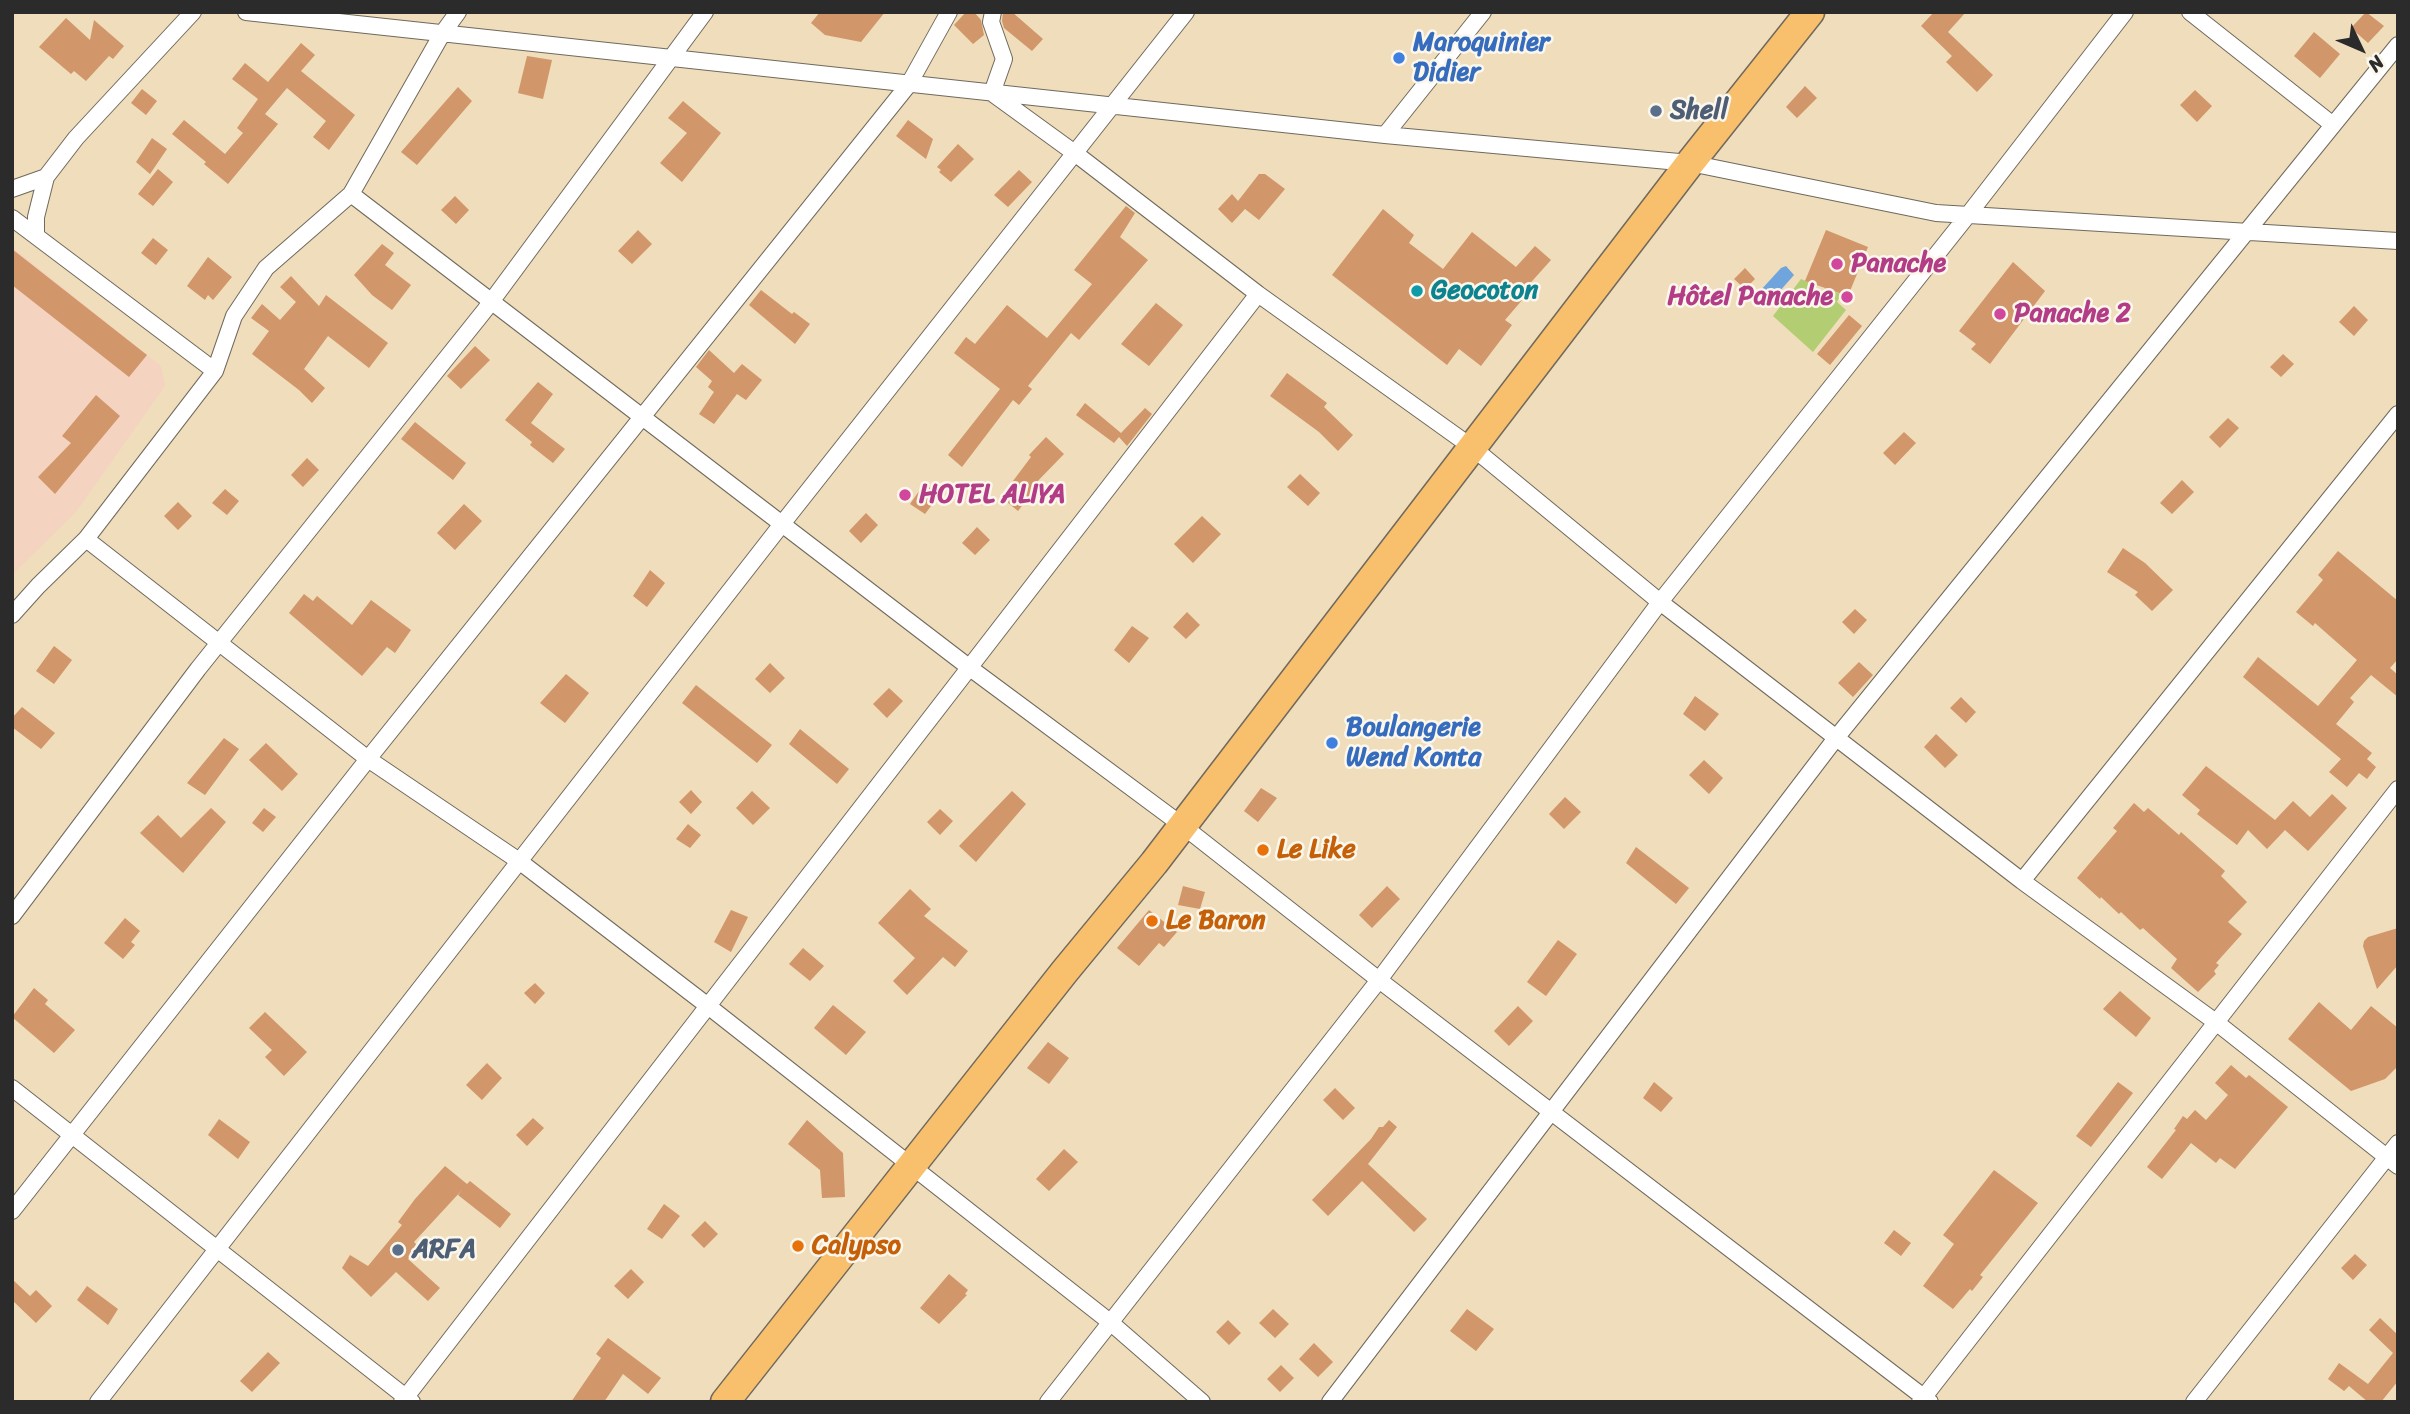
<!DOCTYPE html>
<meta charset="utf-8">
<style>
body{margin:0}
#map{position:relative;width:2410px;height:1414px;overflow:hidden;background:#efddbb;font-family:Sriracha,sans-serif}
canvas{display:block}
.frame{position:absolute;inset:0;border:14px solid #2b2b2b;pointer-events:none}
.north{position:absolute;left:2326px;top:14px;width:70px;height:70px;-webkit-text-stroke:5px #fbf7ec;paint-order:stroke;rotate:134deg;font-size:19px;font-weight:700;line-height:28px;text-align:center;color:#2b2b2b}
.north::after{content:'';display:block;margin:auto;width:24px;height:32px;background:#2b2b2b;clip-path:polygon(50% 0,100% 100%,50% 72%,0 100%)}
</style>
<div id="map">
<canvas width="2410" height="1414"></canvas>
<div class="frame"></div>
<div class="north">N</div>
</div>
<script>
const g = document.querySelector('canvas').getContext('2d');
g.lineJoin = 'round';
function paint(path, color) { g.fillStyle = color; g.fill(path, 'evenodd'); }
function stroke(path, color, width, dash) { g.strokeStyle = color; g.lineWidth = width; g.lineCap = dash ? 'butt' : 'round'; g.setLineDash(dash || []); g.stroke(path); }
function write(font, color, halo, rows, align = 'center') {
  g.font = font + ' Sriracha,sans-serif'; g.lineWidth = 5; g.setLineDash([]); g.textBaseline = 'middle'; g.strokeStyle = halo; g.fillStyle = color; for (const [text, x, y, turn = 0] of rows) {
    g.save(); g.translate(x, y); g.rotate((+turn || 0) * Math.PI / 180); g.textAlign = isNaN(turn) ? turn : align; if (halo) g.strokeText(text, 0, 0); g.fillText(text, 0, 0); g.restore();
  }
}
paint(new Path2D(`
 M12 247 161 366 165 386 76 512 12 575Z`), '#f5d3c1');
paint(new Path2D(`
 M1801 279 1808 282 1822 294 1825 288 1841 294 1837 302 1846 310 1813 352 1773 316Z`), '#b3cd73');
paint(new Path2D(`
 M1786 266 1794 275 1772 300H1766L1760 291 1781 268Z`), '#70a4dc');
paint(new Path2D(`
 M820 12H885L861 42 825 35 811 23Z
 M966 12H974L981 20 984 35 973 44 954 25Z
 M1003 12H1012L1043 39 1032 51 1004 28 1002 21Z
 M1934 12H1966L1948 32 1993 75 1977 92 1946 62 1952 56 1921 26Z
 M2366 12 2384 26 2368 43 2351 28Z
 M66 18 90 40 94 20 124 46 113 59 109 56 86 81 74 71 71 74 39 47Z
 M2314 32 2340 54 2320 78 2294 56Z
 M301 43 315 55 301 71 355 115 329 150 313 137 326 121 287 88 265 114 278 124 228 184 204 164 206 162 172 134 184 120 225 154 243 133 237 128 258 99 232 79 245 63 268 82Z
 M527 56 552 60 543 99 518 93Z
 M1805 86 1817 98 1797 118 1786 107Z
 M458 87 472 101 417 165 401 152Z
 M142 89 157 101 146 115 131 103Z
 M2195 90 2212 106 2197 122 2180 105Z
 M683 101 721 133 682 182 660 163 687 133 668 118Z
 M908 120 933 139 926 159 896 136Z
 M152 138 167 149 150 174 136 162Z
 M958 144 974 159 951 182 939 172 941 170 937 167Z
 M158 169 173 182 153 206 138 194Z
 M1019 170 1032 182 1008 207 994 195Z
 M1259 174H1265L1285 189 1259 220 1245 209 1232 223 1218 209 1232 194 1238 201Z
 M455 196 469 210 456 224 441 210Z
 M1126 206 1135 213 1120 237 1148 260 1079 340 1071 333 1028 386 1032 389 1019 405 1013 400 962 467 948 455 1000 389 954 353 966 337 975 344 1007 305 1047 338 1092 284 1074 270Z
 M1383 209 1414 235 1409 243 1443 269 1472 232 1516 267 1535 246 1551 260 1525 289 1529 292 1505 320 1512 325 1481 366 1459 349 1447 365 1332 275Z
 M638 230 652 244 632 264 618 251Z
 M1826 230 1868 247 1848 296 1805 281Z
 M153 238 168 250 156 265 141 253Z
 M382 244 394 253 385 265 411 285 392 310 372 295 354 275Z
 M12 249 147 355 129 377 12 285Z
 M208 257 232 277 213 300 208 295 205 300 187 286Z
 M2013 262 2045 291 1990 364 1971 349 1976 344 1959 331Z
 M1745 268 1755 279 1745 289 1734 279Z
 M291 276 319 306 326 295 388 343 369 368 328 336 304 369 325 388 312 403 299 390 252 354 269 331 251 318 262 304 280 320 296 302 280 287Z
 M761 290 792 314 794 312 810 324 795 344 749 305Z
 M1156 303 1183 325 1149 366 1121 344Z
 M2354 306 2368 320 2354 336 2339 322Z
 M1849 315 1862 326 1830 365 1817 354Z
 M475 346 490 360 461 389 447 376Z
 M709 350 734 373 742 364 762 380 746 400 737 394 714 424 699 414 714 392 708 387 712 381 696 367Z
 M2283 354 2294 364 2281 377 2270 367Z
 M1287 373 1327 403 1324 407 1353 435 1338 451 1319 432 1270 396Z
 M538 382 553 394 531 423 565 449 553 463 530 445 532 442 505 420Z
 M96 395 120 416 55 494 38 477 71 443 62 436Z
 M1085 403 1121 433 1145 408 1152 414 1127 446 1119 437 1114 443 1076 415Z
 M2228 418 2239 428 2220 448 2209 437Z
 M415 422 466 463 453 480 401 439Z
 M1904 432 1916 443 1895 465 1883 453Z
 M1046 437 1064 454 1031 488 1034 490 1018 511 1001 497 1031 457 1029 455Z
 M307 458 319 470 303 487 291 475Z
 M1300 474 1320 493 1308 506 1287 487Z
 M2182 480 2194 492 2172 514 2160 503Z
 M924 484 940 494 925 514 910 504Z
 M225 489 239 501 227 515 212 503Z
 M178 502 192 516 178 530 164 516Z
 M464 504 482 521 455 550 437 533Z
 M866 513 878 525 861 543 849 531Z
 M1202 516 1221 534 1193 563 1174 544Z
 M977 527 990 540 975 555 962 543Z
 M2123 548 2145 563 2173 590 2152 611 2135 595 2138 592 2107 572Z
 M2338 551 2398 601V659L2390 668 2398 675V697L2371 675 2350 698 2354 702 2336 724 2372 753 2367 759 2376 767 2367 779 2359 773 2347 787 2329 772 2341 759 2243 677 2258 657 2318 706 2357 660 2315 623 2313 626 2296 612 2323 580 2318 575Z
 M650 570 665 583 647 607 633 596Z
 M304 594 313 601 317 596 352 625 371 600 411 630 395 653 387 647 362 676 289 613Z
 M1855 609 1867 620 1854 634 1842 622Z
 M1187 612 1200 625 1186 639 1173 627Z
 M1132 626 1149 638 1129 663 1114 650Z
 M54 646 72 660 54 684 36 671Z
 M1859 662 1873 675 1853 697 1838 683Z
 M770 663 785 678 770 693 755 679Z
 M566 674 589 693 565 723 540 703Z
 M696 685 772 745 757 763 682 703Z
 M889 688 903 701 887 718 873 704Z
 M1695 696 1719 714 1705 731 1683 714Z
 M1961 697 1976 712 1966 723 1950 708Z
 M22 707 55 733 41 749 12 727V718Z
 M800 729 849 769 837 784 789 744Z
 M1936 734 1958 755 1945 768 1924 747Z
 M224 738 239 749 205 795 187 783Z
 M266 743 298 774 282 791 249 760Z
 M1704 760 1723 778 1709 794 1689 775Z
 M2206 766 2275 820 2293 801 2310 817 2332 794 2347 808 2308 851 2285 830 2267 849 2248 830 2237 845 2197 814 2200 810 2182 795Z
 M1261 788 1277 798 1258 822 1244 811Z
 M691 790 702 802 691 814 679 802Z
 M752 791 770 808 753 825 736 808Z
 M1012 791 1026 804 976 862 959 846Z
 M1565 797 1581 812 1564 829 1549 814Z
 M2134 803 2144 812 2148 808 2179 835 2181 832 2225 871 2221 876 2247 902 2228 922 2242 934 2216 963 2219 965 2214 971 2216 974 2198 992 2171 968 2177 959 2143 928 2140 930 2121 912 2119 914 2101 897 2100 899 2077 878 2117 831 2113 828Z
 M211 808 226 822 183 873 140 833 158 815 181 838Z
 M264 808 276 817 263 832 252 823Z
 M940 809 953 821 940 835 927 822Z
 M688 824 701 835 690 848 676 839Z
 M1636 847 1689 888 1676 904 1626 863Z
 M1183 886 1205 892 1200 909 1178 905Z
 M1387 886 1400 899 1372 928 1359 915Z
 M910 889 931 909 924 916 968 951 955 967 943 957 907 995 893 981 915 958 878 923Z
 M731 910 748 917 731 952 714 942Z
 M1149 910 1177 932 1164 947 1159 943 1139 966 1117 948Z
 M125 918 140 931 131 942 135 945 123 959 104 943Z
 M2398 928V965L2377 989 2363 946 2364 941 2368 937Z
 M1558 940 1577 954 1546 996 1527 982Z
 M803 948 824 966 810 981 789 964Z
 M535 983 545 993 535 1004 524 993Z
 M34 988 48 1000 45 1004 75 1030 54 1053 12 1017Z
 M2120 991 2151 1018 2136 1037 2103 1009Z
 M2319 1002 2351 1030 2371 1006 2398 1028V1066L2385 1079 2351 1091 2288 1039Z
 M833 1005 866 1032 846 1055 814 1028Z
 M1518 1006 1533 1021 1509 1046 1494 1031Z
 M265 1012 307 1052 284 1076 265 1057 272 1050 249 1028Z
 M1048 1042 1069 1058 1049 1084 1027 1068Z
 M487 1063 502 1078 482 1100 466 1085Z
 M2231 1065 2246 1078 2249 1075 2288 1107 2235 1169 2220 1158 2216 1163 2191 1143 2162 1179 2147 1167 2176 1130 2174 1129 2183 1116 2187 1119 2195 1110 2206 1120 2228 1095 2215 1083Z
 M1654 1082 1673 1098 1661 1112 1643 1098Z
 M2118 1082 2133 1093 2091 1147 2076 1136Z
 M1335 1088 1355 1108 1343 1120 1323 1100Z
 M533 1118 544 1128 527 1146 516 1135Z
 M219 1119 250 1142 238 1159 208 1135Z
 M807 1120 843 1153 845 1197 822 1198 820 1170 788 1144Z
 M1389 1120 1397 1127 1368 1164 1427 1219 1414 1232 1362 1181 1328 1216 1312 1200 1371 1139 1379 1127H1383Z
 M1064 1149 1078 1162 1049 1191 1036 1179Z
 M445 1166 467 1184 470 1181 511 1214 500 1228 458 1195 462 1190 414 1242 418 1246 408 1259 440 1288 428 1301 396 1272 371 1297 342 1268 350 1255 368 1266 402 1225 398 1222 415 1199Z
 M1994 1170 2038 1203 1980 1275 1983 1277 1972 1291 1970 1289 1953 1309 1923 1286 1954 1244 1943 1235Z
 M664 1204 680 1216 662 1239 647 1229Z
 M705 1221 718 1234 704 1248 691 1235Z
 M1894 1230 1911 1243 1901 1256 1884 1243Z
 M2355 1254 2367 1265 2353 1280 2341 1268Z
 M631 1269 644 1282 628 1299 614 1286Z
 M949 1274 968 1290 965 1294 967 1295 939 1324 920 1308Z
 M12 1279 30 1296 36 1290 52 1306 36 1323 12 1300Z
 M87 1286 118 1309 108 1325 77 1300Z
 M1273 1309 1289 1324 1275 1338 1259 1323Z
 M1467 1309 1494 1329 1476 1351 1450 1331Z
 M2380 1318 2398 1335V1381L2381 1402H2368L2349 1386 2344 1391 2328 1379 2339 1363 2368 1384 2393 1353 2369 1330Z
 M1228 1320 1241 1333 1229 1345 1216 1332Z
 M608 1338 661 1378 648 1394 623 1374 604 1402H571L601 1358 596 1354Z
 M1314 1343 1333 1362 1318 1377 1299 1359Z
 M268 1352 280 1363 252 1392 240 1381Z
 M1281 1365 1294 1378 1280 1392 1267 1379Z`), '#d19669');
const minor = new Path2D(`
 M246 12 1385 135 1690 163 1936 213 2398 241
 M993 12 991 22 1004 59 992 93 1076 154 1258 294 1473 448 1660 602 2022 881 2217 1023 2398 1166
 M2190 12 2333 125
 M1385 135 1483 12
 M12 189 46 177
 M351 194 970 668 1183 826 1379 980 1930 1402
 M12 218 215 371
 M36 236V217L46 177 76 138 193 12
 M86 539 368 759 519 861 708 1006 1110 1322 1202 1402
 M12 615 38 586 86 539 215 371 234 316 266 268 351 194 442 34 458 12
 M2022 881 2398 414
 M12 916 198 669 485 310 705 12
 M12 1088 412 1402
 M12 1211 368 759 909 84 949 12
 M98 1402 782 524 1186 12
 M402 1402 1258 294
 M1048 1402 1379 980 1660 602 1968 215 2125 12
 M1330 1402 1836 738 2398 45
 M1920 1402 2398 789
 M2194 1402 2398 1143`);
const trunk = new Path2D(`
 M725 1402 1065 971 1154 863 1690 163 1810 12`);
stroke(minor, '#70695d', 18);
stroke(trunk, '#70695d', 31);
stroke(minor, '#fff', 16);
stroke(trunk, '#f8bf6c', 28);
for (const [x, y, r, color] of [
 [1399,58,7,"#3f7fe0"],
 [1656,111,7,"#5c6f8a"],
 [1837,264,7,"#d1479c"],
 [1417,291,7,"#0f9aa8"],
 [1847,297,7,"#d1479c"],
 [2000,314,7,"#d1479c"],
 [905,495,7,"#d1479c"],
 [1332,743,7,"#3f7fe0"],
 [1263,850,7,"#e8710a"],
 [1152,921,7,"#e8710a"],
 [798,1246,7,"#e8710a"],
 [398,1250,7,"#5c6f8a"]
]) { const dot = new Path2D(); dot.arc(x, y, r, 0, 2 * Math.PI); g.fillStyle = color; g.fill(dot); stroke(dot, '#fbf7ec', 2.5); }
write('bold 26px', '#366cbe', '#fbf7ec', [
 ["Maroquinier",1413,43],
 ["Didier",1413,73],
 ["Boulangerie",1346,728],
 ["Wend Konta",1346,758]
], 'left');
write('bold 26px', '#4e5e75', '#fbf7ec', [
 ["Shell",1670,111],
 ["ARFA",412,1250]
], 'left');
write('bold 26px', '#b23c85', '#fbf7ec', [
 ["Panache",1851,264],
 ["Hôtel Panache",1833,297,"right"],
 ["Panache 2",2014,314],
 ["HOTEL ALIYA",919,495]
], 'left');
write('bold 26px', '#0d838f', '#fbf7ec', [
 ["Geocoton",1431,291]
], 'left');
write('bold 26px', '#c56008', '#fbf7ec', [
 ["Le Like",1277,850],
 ["Le Baron",1166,921],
 ["Calypso",812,1246]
], 'left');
</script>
